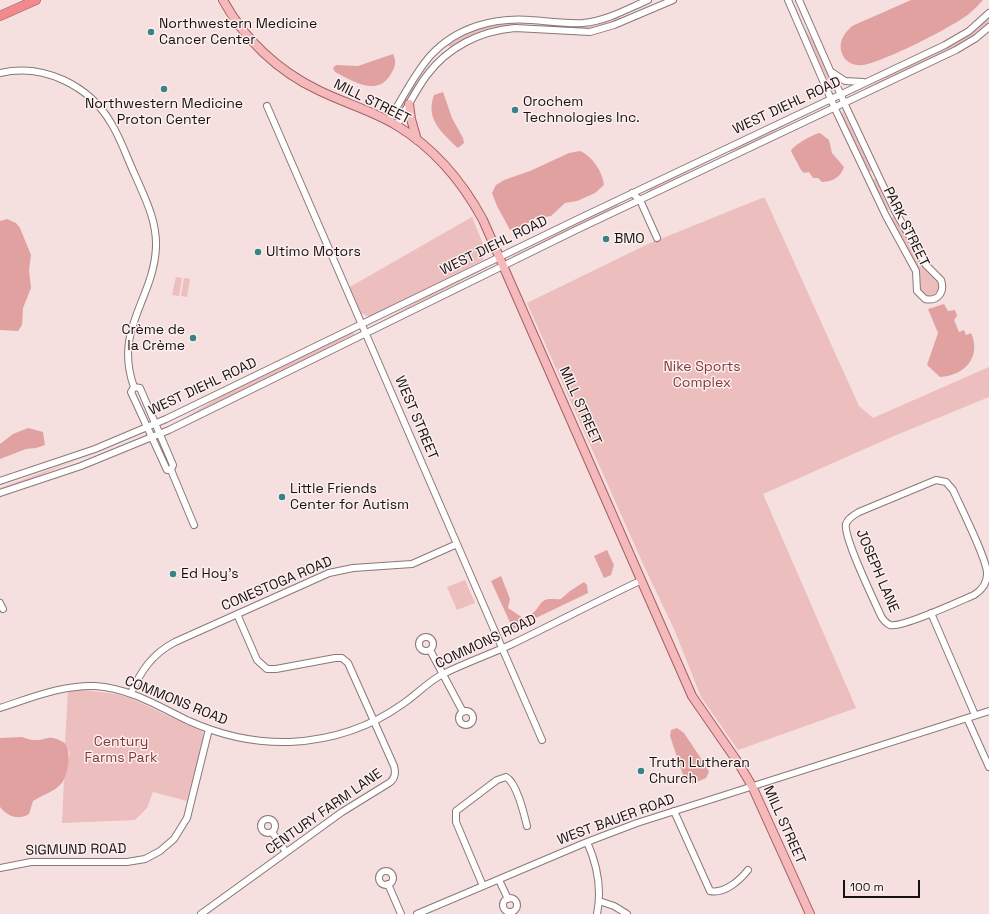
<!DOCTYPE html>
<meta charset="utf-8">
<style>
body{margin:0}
#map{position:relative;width:989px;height:914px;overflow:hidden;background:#f5dfdf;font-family:"Space Grotesk",sans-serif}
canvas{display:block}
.scale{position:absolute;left:843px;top:880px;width:77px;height:18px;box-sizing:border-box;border:2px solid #181111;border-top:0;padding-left:5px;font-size:12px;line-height:14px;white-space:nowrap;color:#181111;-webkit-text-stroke:3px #fcefef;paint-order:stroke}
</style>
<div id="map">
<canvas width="989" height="914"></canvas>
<div class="scale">100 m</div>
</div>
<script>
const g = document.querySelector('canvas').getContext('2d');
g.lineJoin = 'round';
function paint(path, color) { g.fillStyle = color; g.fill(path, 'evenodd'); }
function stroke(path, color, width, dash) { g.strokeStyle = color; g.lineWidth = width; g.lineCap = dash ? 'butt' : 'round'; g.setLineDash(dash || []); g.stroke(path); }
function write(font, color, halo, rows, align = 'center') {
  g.font = font + ' "Space Grotesk",sans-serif'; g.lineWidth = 3; g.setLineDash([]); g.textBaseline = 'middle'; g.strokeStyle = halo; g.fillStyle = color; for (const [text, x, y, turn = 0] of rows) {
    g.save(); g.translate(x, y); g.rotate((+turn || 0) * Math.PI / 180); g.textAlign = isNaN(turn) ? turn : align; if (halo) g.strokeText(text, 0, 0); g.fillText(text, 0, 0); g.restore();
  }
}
paint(new Path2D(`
 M619 16 621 19 593 29 544 27 546 24 591 25Z
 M989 19V22C950 57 895 76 849 98L908 65 954 43Z
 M515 22V26L485 31 451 48 448 45C459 29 497 23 515 22Z
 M804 27 816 46 834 89 833 92Z
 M428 64 419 77 403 111 396 116 417 77Z
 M828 103 743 148 729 152V150Z
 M843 112 872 170 870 172 868 171 841 114Z
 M710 159 711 160 647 193 651 187Z
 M874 179H876L889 210 886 209 873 181Z
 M762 198H765L859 406 873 418 989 367V397L894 436 763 494 856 708 738 750 701 697 674 629 643 564 527 303 648 244Z
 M617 203 619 207 514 258 513 256C548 239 582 220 617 203Z
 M472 217 485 249 483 260 370 317 360 313 348 288Z
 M892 217H895L917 258 938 282 939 290 932 296 923 295 919 289 920 276 917 265 891 219Z
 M486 267 487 268 375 325 445 286Z
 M176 277 182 278 179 296 172 295Z
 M184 278 190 279 187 297 181 296Z
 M353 332 354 334 285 370 169 427 237 387Z
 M79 459 7 489 0 491V488Z
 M465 580 475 603 457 610 447 587Z
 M83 690 116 694 130 698 203 732C205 737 189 791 187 801L153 792 147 808 135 820 62 823 64 780 70 753 65 743 68 691Z`), '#ecbebe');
paint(new Path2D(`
 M911 0H983C979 4 975 9 970 13 955 26 881 63 863 65 852 66 843 61 841 50 839 40 845 33 852 26Z
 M393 54C396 60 396 66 392 72 379 98 354 82 335 72L333 68 336 65 358 66Z
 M443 92 452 118 463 138 464 143 458 148C442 133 425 119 434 95Z
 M820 133 829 140 832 153 844 167C841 177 832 182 822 182L818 178H813L809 172 804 173 801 170 791 151C794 145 813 134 820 133Z
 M580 151C592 156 603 172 604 185L595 193 577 201 565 203 551 216 533 219 517 232 510 230 497 206 492 193 496 185 504 180 530 171 569 153Z
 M7 219 16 223 20 228 31 255 29 270 31 288 23 308 22 325 18 331 0 330V221Z
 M944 304 948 311 955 310 957 316 954 320 959 332 964 330 966 335 971 333C982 357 964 376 940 377L927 365 938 333 928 309Z
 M28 428 43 432 45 445 36 448 26 449 0 459V444L13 434Z
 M607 550 614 565 611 575 604 578 594 556Z
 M501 576 510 599 508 608 523 618C539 613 537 604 545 600 550 598 556 600 561 599L570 591 584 582 587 585 588 593 513 629 491 581Z
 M677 728 684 733 706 766 709 772 706 778 692 784 685 781 670 736 671 730Z
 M22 737C26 738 30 740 34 740 46 741 48 733 63 742 73 747 68 777 61 784 54 792 42 795 33 801L29 814C17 821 8 816 0 807V738Z`), '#e2a1a1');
const minor = new Path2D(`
 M788 0 837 113 886 216 916 271 917 291 925 299C938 302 945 292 941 280L926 265 895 211 847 109 799 0
 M0 73C43 63 89 85 111 123 121 139 127 158 135 175 145 198 157 221 156 247 154 299 113 329 134 387
 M833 73 845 81 863 82
 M267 106 542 740
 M388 121C403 99 413 75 431 55 457 27 495 17 531 20 548 21 566 24 583 23 606 21 627 9 648 0
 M396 126C407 109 415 91 427 75 448 47 480 31 515 28L590 32 614 25 673 0
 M632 193 640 200 657 238
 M134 387 140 388 173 465 171 470 194 525
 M134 387 131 392 167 470H171
 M936 480 946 482 953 490C960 506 988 561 987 574 987 584 982 590 974 595 960 601 902 628 890 625 886 623 883 620 881 616 874 600 843 537 846 524 848 518 854 515 859 512Z
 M0 481 95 449 166 419 576 220 945 45 969 31 989 13
 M0 493 81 466 169 430 574 231 956 50 976 38 989 27
 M0 603 3 609
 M931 613 975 715
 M419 644a7 7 0 1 1 14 0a7 7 0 1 1-14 0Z
 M430 650 463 712
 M131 693C141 671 152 654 175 642L329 573 353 568 412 564 457 544
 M0 708C31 698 61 685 95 686 129 688 158 706 189 721 220 735 255 743 290 742 331 740 371 727 404 703 417 694 429 681 443 674 465 663 488 655 510 645 554 624 597 601 642 580
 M459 718a7 7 0 1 1 14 0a7 7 0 1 1-14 0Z
 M967 718 989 767
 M674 811 710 891C725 894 740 880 748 870
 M261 826a7 7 0 1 1 14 0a7 7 0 1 1-14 0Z
 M272 832 286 852
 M587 842C597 864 602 889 597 914
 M0 868 31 862H127L145 859 160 851 174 839 187 818 209 729
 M379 878a7 7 0 1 1 14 0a7 7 0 1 1-14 0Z
 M499 880 508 899
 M388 884 401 914
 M483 886 456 822V811L497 780 506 777C517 783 524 814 527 826
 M503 905a7 7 0 1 1 14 0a7 7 0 1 1-14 0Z
 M599 901 614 906 627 914
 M201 914 342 812 389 783C395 779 396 773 394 766L348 663 342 658H335L276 669H267L257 660 237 614
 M417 914 587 842 637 823 989 711`);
const major = new Path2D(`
 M223 0C244 39 278 71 318 90 344 103 371 110 396 125 434 148 462 181 483 220L692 696 739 764 752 786 810 914
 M409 104 411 119 417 140`);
const highway = new Path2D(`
 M0 16 36 0`);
stroke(minor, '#8b7777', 8);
stroke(major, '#a46062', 10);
stroke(highway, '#a46062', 10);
stroke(minor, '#fff', 6);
stroke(major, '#f6b9bb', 8);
stroke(highway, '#f08a8d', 9);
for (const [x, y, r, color] of [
 [151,32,4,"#398285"],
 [164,89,4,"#398285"],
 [515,110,4,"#398285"],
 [606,239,4,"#398285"],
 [258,252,4,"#398285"],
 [193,338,4,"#398285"],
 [282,497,4,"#398285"],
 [173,574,4,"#398285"],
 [641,771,4,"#398285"]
]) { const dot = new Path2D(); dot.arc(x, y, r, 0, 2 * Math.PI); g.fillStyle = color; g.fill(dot); stroke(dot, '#fcefef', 1.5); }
write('14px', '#181111', '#fcefef', [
 ["Northwestern Medicine",159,24],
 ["Cancer Center",159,40],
 ["Orochem",523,102],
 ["Technologies Inc.",523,118],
 ["Northwestern Medicine",164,104,"center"],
 ["Proton Center",164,120,"center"],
 ["BMO",614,239],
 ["Ultimo Motors",266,252],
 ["Crème de",185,330,"right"],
 ["la Crème",185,346,"right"],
 ["Little Friends",290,489],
 ["Center for Autism",290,505],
 ["Ed Hoy's",181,574],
 ["Truth Lutheran",649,763],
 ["Church",649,779]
], 'left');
write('14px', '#181111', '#fcefef', [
 ["MILL STREET",372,102,26],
 ["WEST DIEHL ROAD",787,106,-25],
 ["PARK STREET",906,227,64],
 ["WEST DIEHL ROAD",494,246,-26],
 ["WEST DIEHL ROAD",203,387,-25],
 ["MILL STREET",580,406,66],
 ["WEST STREET",416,418,67],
 ["JOSEPH LANE",877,571,67],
 ["CONESTOGA ROAD",277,584,-23],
 ["COMMONS ROAD",486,642,-25],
 ["COMMONS ROAD",176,701,22],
 ["CENTURY FARM LANE",324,812,-35],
 ["WEST BAUER ROAD",616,820,-20],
 ["MILL STREET",784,825,66],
 ["SIGMUND ROAD",76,850,-1]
]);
write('14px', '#86373c', '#fcefef', [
 ["Nike Sports",702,367],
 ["Complex",702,383],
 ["Century",121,742],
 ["Farms Park",121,758]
]);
</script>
